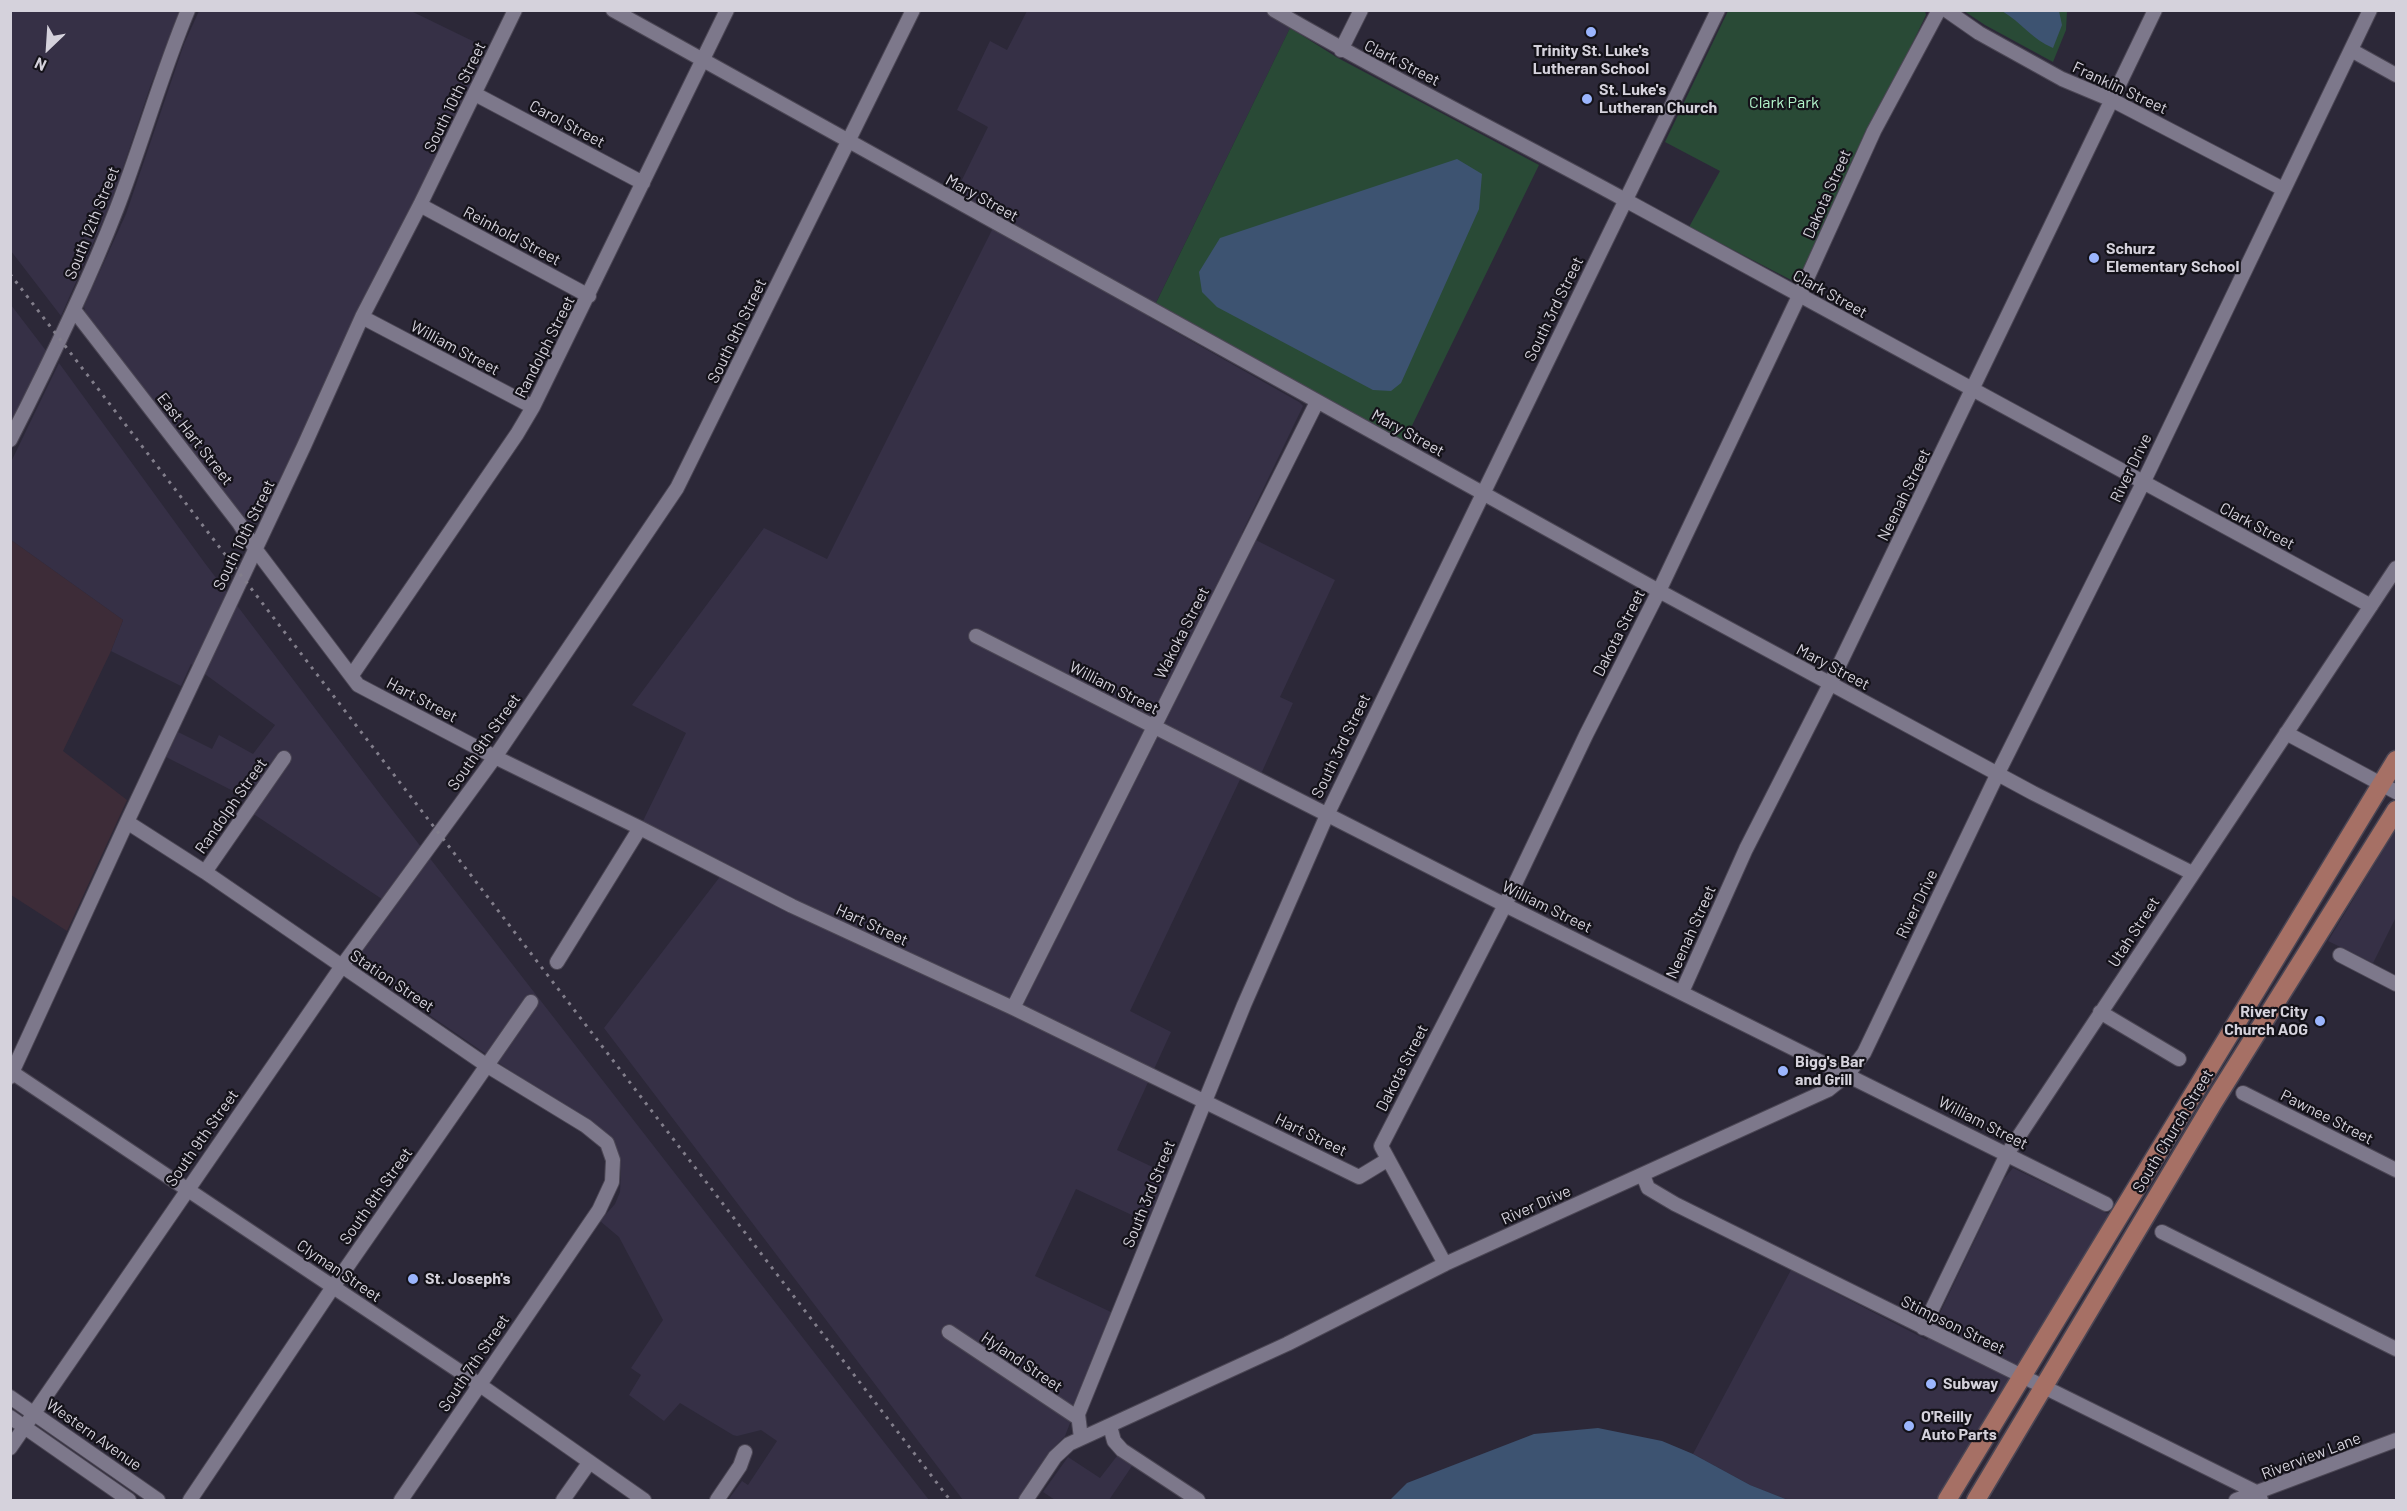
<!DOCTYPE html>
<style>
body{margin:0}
#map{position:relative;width:2407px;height:1511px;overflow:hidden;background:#2c2838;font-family:Barlow,sans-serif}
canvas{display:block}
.frame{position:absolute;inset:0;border:12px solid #d5d2dc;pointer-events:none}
.north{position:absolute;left:18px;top:18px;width:60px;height:60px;-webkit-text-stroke:4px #141219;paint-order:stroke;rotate:205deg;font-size:16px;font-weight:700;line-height:24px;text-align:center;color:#d5d2dc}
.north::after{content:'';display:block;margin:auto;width:21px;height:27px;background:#d5d2dc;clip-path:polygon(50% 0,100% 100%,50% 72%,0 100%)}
</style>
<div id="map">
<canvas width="2407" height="1511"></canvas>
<div class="frame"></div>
<div class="north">N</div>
</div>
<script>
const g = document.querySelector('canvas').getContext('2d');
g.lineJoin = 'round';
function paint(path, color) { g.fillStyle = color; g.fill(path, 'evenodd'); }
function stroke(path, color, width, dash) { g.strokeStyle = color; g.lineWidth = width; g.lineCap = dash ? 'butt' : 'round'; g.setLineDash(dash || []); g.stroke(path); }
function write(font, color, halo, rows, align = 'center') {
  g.font = font + ' Barlow,sans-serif'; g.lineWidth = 4.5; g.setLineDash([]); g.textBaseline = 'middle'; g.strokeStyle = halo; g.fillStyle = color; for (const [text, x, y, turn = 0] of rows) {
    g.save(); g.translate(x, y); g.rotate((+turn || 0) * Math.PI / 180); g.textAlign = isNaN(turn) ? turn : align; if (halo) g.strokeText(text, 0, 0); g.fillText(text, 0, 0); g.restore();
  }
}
paint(new Path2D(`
 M1264 10 1290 28 1149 317 1299 402 1303 406 1242 533 1335 580 1280 697 1293 703 1261 774 1246 767 1130 1011 1171 1032 1117 1150 1169 1175 1149 1223 1076 1189 1035 1276 1113 1313 1065 1436 1049 1453 1018 1500H963L604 1028 719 878 726 865 642 823 686 733 632 705 764 528 827 559 998 218 955 194 988 127 957 110 990 41 1007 50 1027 11Z
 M11 11H181L150 87 113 198 61 316 11 251Z
 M199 11H411L489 49 265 510 254 525 243 520 85 312 84 306 126 214 184 44Z
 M11 305 47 352 11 429Z
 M59 363 204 562 383 798 929 1500H728L742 1481 748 1485 777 1441 761 1430 737 1436 733 1435 680 1403 664 1421 629 1395 641 1375 631 1368 663 1320 619 1237 600 1221 615 1204 620 1192 621 1171 618 1160 525 1081 357 965 360 953 394 907 252 813 249 799 166 757 178 732 212 749 219 735 253 754 275 725 191 664 181 686 111 651 123 620 11 540 10 464Z
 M2396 829V917L2373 963 2328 941Z
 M2013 1168 2113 1216 1936 1500H1788L1750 1485 1693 1454 1791 1270 1927 1340 2004 1179Z
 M1117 1456 1132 1466 1109 1500H1055L1043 1492 1068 1457 1100 1478Z`), '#363046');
paint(new Path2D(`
 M11 540 123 620 111 651 63 751 127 800 67 931 11 895Z`), '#3d2c38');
paint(new Path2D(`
 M1728 11H1925L1926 15 1797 283 1689 227 1720 171 1665 142Z
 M1964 11H2067L2066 30 2053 62 1985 25Z
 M1290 28 1338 58 1539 165 1404 442 1155 305Z`), '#294a36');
paint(new Path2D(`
 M2002 11H2059L2062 25 2053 48C2033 40 2021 22 2002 11Z
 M1457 159 1482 174 1479 209 1401 383 1391 391 1373 390 1217 307 1202 292 1199 272 1220 238Z
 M1598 1428 1662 1441 1693 1454 1750 1485 1788 1500H1390L1407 1483 1534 1434Z`), '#3d5371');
const minor = new Path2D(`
 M613 10 1659 591 2033 793 2192 873
 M1274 10C1390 78 1510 137 1627 201 1875 336 2123 472 2371 606
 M1946 10 1979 33 2062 79 2112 100 2283 189
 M1341 50 1361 10
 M2351 50 2396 75
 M475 94 643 183
 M420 205 589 296
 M74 310 239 523 256 550 358 685 495 757 640 828 792 906 1013 1008 1359 1177 1387 1160
 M362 317 533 407
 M10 440C49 364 86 288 117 208 142 143 161 75 188 10
 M976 636 1505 905 2106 1204
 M352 675 517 434 533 407 727 10
 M2286 733 2396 792
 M127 822 205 872 486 1065 586 1126 607 1143 613 1160 612 1182 599 1210 401 1500
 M205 872 284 758
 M2340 955 2396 984
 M557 962 640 828
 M1682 992 1746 849 1830 684 2155 10
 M1013 1008 1317 402
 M2100 1012 2179 1059
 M13 1073 480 1385 644 1500
 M10 1077 127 822 304 446 362 317 420 205 515 10
 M2243 1093 2396 1170
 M1643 1175 1648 1188 1675 1204 2258 1493 2261 1500
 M2162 1232 2396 1349
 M1445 1264 1381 1146 1505 905 1586 735 1659 591 1799 296 1874 131 1939 10
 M1923 1328 2007 1154 2396 568
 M949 1332 1078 1418
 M10 1397 158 1500
 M10 1417 129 1500
 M1110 1426 1114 1441 1122 1450 1198 1500
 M1081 1438 1078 1414 1244 1005 1327 815 1718 10
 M10 1448 342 966 495 757 677 488 913 10
 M190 1500 333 1287 531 1002
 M563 1500 589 1463
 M717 1500 740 1466 745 1452
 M1026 1500 1055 1457 1069 1444 1287 1344 1445 1264 1828 1090 1848 1074 1864 1053 1998 773 2143 483 2370 10
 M2236 1500 2396 1440`);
const major = new Path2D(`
 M1947 1500 2396 760
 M1976 1500 2213 1103 2396 810`);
stroke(minor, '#4b4654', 16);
stroke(major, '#4b4654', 21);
stroke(minor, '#7d788b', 14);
stroke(major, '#a67065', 18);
stroke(new Path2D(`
 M10 274 950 1500`), '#827e8b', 3, [3, 6]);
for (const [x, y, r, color] of [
 [1591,32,6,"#9bb5fd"],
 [1587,99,6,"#9bb5fd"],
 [2094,258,6,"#9bb5fd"],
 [2320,1021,6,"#9bb5fd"],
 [1783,1071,6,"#9bb5fd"],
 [413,1279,6,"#9bb5fd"],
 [1931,1384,6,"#9bb5fd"],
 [1909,1426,6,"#9bb5fd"]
]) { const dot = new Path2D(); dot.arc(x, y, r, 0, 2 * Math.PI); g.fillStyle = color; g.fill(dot); stroke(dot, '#141219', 2); }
write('bold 16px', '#d5d2dc', '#141219', [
 ["Trinity St. Luke's",1591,51,"center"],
 ["Lutheran School",1591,69,"center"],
 ["St. Luke's",1599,90],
 ["Lutheran Church",1599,108],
 ["Schurz",2106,249],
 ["Elementary School",2106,267],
 ["River City",2308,1012,"right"],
 ["Church AOG",2308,1030,"right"],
 ["Bigg's Bar",1795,1062],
 ["and Grill",1795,1080],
 ["St. Joseph's",425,1279],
 ["Subway",1943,1384],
 ["O'Reilly",1921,1417],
 ["Auto Parts",1921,1435]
], 'left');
write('16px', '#d5d2dc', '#141219', [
 ["Clark Street",1402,63,27],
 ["Franklin Street",2120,88,25],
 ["South 10th Street",455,97,-64],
 ["Carol Street",567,124,28],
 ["Dakota Street",1827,194,-66],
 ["Mary Street",982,198,29],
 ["South 12th Street",92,223,-68],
 ["Reinhold Street",512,236,28],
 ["Clark Street",1830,294,29],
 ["South 3rd Street",1554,309,-64],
 ["South 9th Street",737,331,-64],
 ["Randolph Street",545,347,-63],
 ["William Street",455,348,28],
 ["Mary Street",1408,433,29],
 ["East Hart Street",195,439,52],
 ["River Drive",2131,468,-64],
 ["Neenah Street",1904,495,-64],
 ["Clark Street",2257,526,28],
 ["South 10th Street",244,535,-64],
 ["Wakoka Street",1182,633,-63],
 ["Dakota Street",1619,633,-63],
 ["Mary Street",1833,667,28],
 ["William Street",1114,688,27],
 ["Hart Street",422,700,28],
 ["South 9th Street",484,742,-55],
 ["South 3rd Street",1341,746,-64],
 ["Randolph Street",231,806,-55],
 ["River Drive",1917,904,-64],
 ["William Street",1547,907,26],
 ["Hart Street",872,925,25],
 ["Neenah Street",1691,932,-66],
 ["Utah Street",2134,932,-57],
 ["Station Street",392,981,34],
 ["Dakota Street",1402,1068,-63],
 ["Pawnee Street",2327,1117,27],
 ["William Street",1983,1123,27],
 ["South Church Street",2173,1131,-59],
 ["Hart Street",1311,1135,26],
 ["South 9th Street",202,1138,-55],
 ["South 3rd Street",1149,1194,-68],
 ["South 8th Street",376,1196,-55],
 ["River Drive",1536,1205,-24],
 ["Clyman Street",339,1271,34],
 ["Stimpson Street",1953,1325,26],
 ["Hyland Street",1022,1362,34],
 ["South 7th Street",474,1363,-56],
 ["Western Avenue",94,1435,35],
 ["Riverview Lane",2311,1456,-21]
]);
write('16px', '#b3f5cc', '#141219', [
 ["Clark Park",1784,103]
]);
</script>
